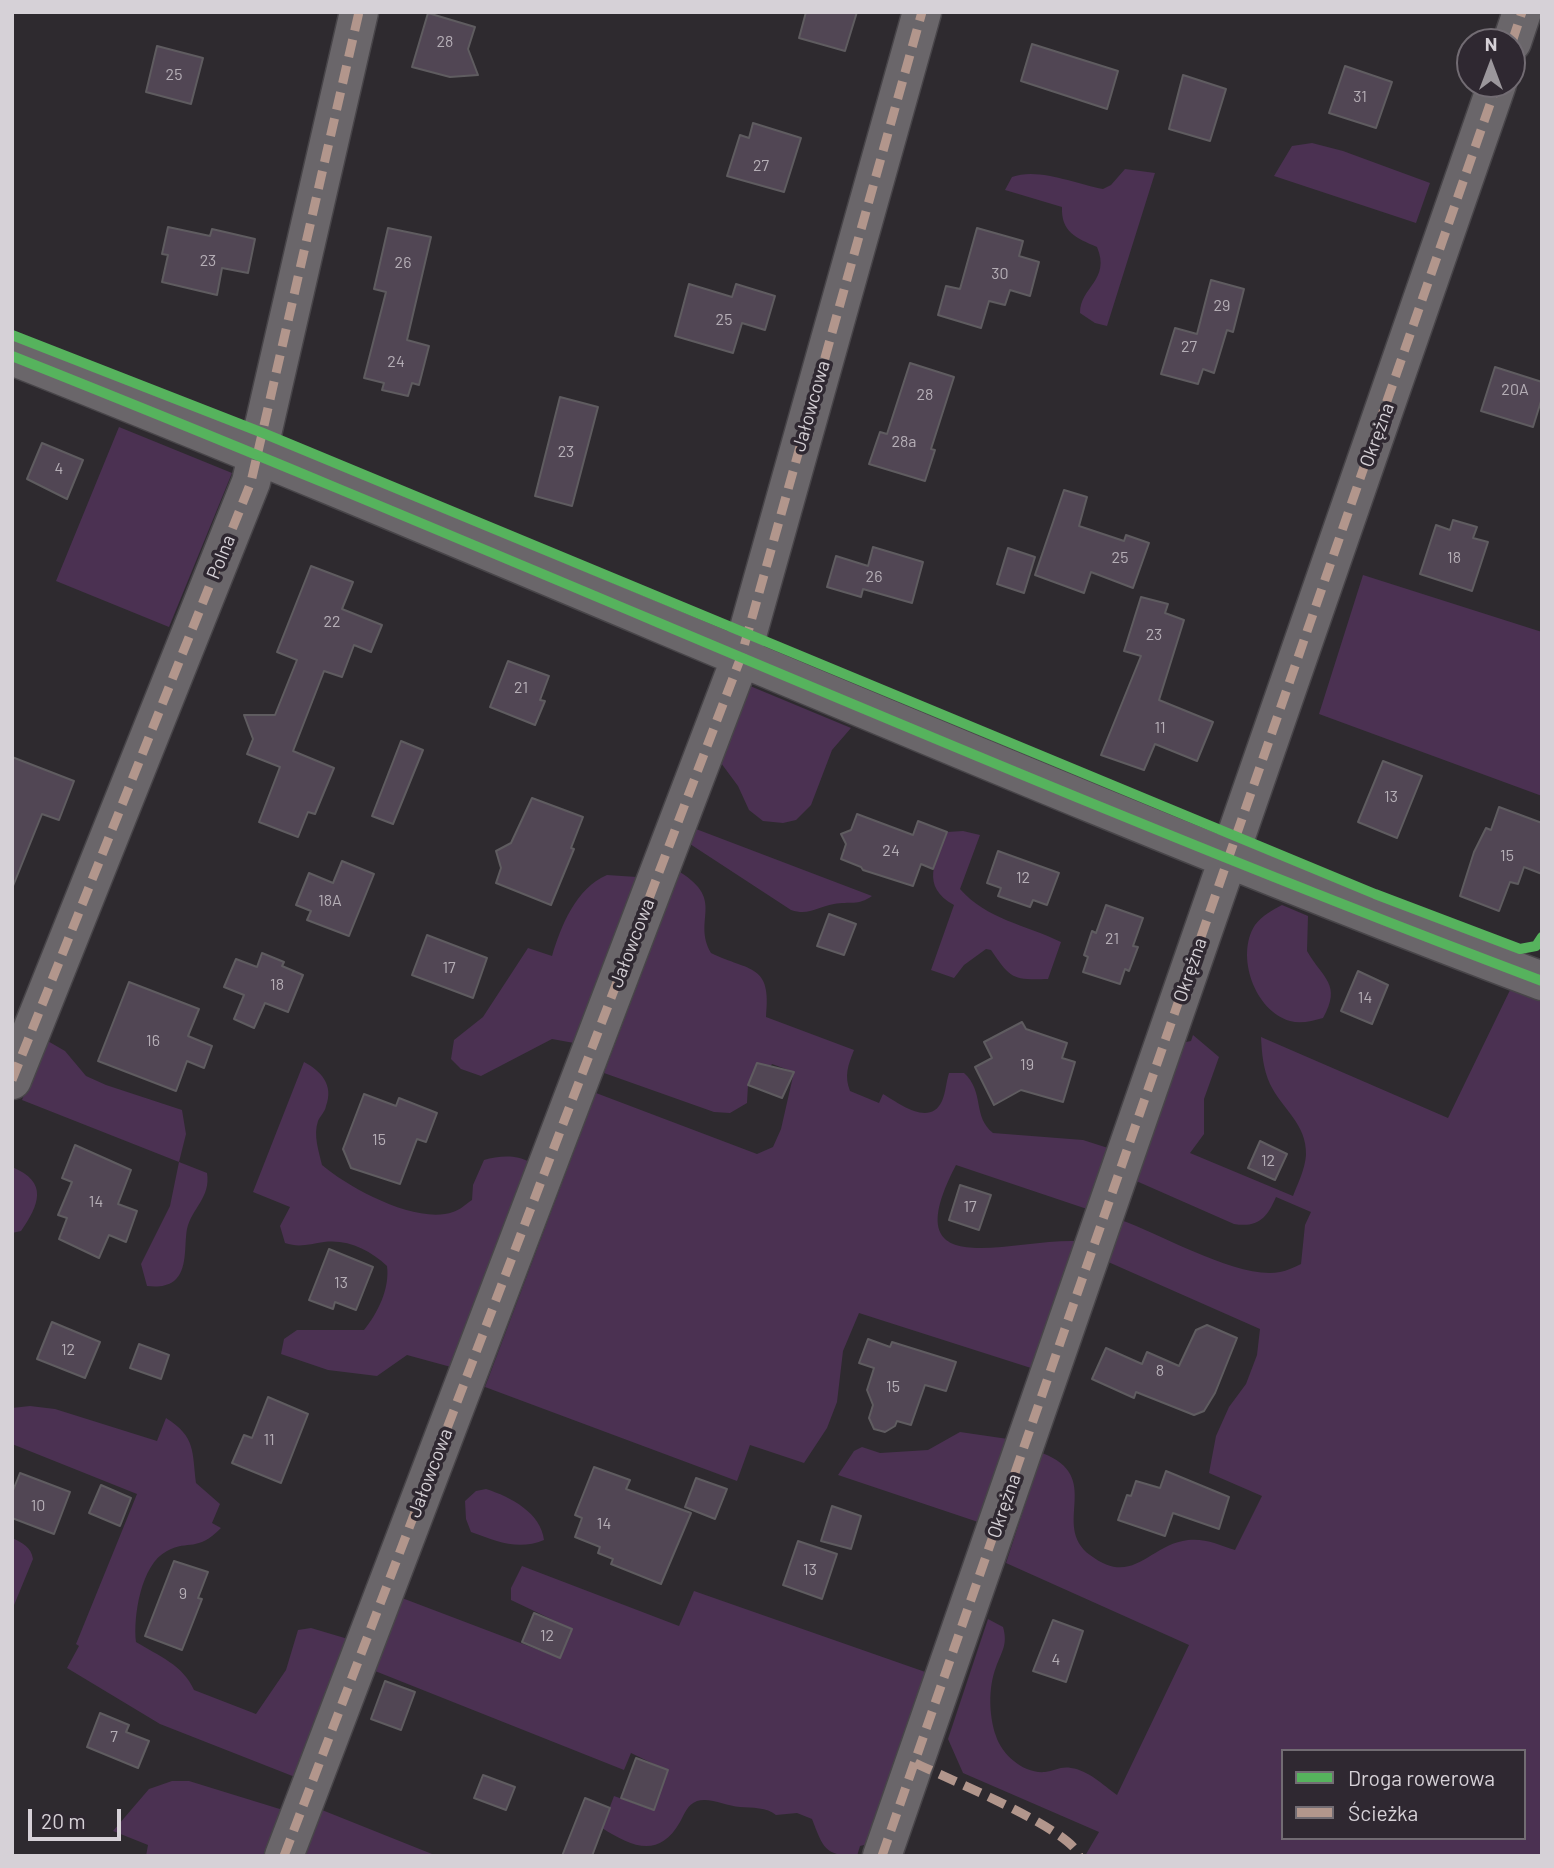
<!DOCTYPE html>
<meta charset="utf-8">
<style>
body{margin:0}
#map{position:relative;width:1554px;height:1868px;overflow:hidden;background:#2e2a2f;font-family:Barlow,sans-serif}
canvas{display:block}
.frame{position:absolute;inset:0;border:14px solid #d6d1d7;pointer-events:none}
.legend{position:absolute;left:1281px;top:1749px;width:245px;height:91px;box-sizing:border-box;background:#2f2831;border:2px solid #726c73;margin:0;padding:9px 12px;list-style:none;font-size:21px;color:#d6d1d7}
.legend li{display:flex;align-items:center;gap:14px;height:35px}
.legend b{width:35px;border:2px solid #726c73}
.north{position:absolute;left:1456px;top:28px;width:70px;height:70px;box-sizing:border-box;background:#2f2831;border:2px solid #726c73;border-radius:50%;rotate:0deg;font-size:19px;font-weight:700;line-height:28px;text-align:center;color:#d6d1d7}
.north::after{content:'';display:block;margin:auto;width:24px;height:32px;background:#9b979c;clip-path:polygon(50% 0,100% 100%,50% 72%,0 100%)}
.scale{position:absolute;left:28px;top:1809px;width:93px;height:32px;box-sizing:border-box;border:4px solid #d6d1d7;border-top:0;padding-left:9px;font-size:21px;line-height:24px;white-space:nowrap;color:#d6d1d7;-webkit-text-stroke:5px #2f2831;paint-order:stroke}
</style>
<div id="map">
<canvas width="1554" height="1868"></canvas>
<div class="frame"></div>
<ul class="legend">
<li><b style="height:9px;background:#56b35d"></b>Droga rowerowa</li>
<li><b style="height:9px;background:#b2968c"></b>Ścieżka</li>
</ul>
<div class="north">N</div>
<div class="scale">20 m</div>
</div>
<script>
const g = document.querySelector('canvas').getContext('2d');
g.lineJoin = 'round';
function paint(path, color) { g.fillStyle = color; g.fill(path, 'evenodd'); }
function stroke(path, color, width, dash) { g.strokeStyle = color; g.lineWidth = width; g.lineCap = dash ? 'butt' : 'round'; g.setLineDash(dash || []); g.stroke(path); }
function write(font, color, halo, rows, align = 'center') {
  g.font = font + ' Barlow,sans-serif'; g.lineWidth = 7; g.setLineDash([]); g.textBaseline = 'middle'; g.strokeStyle = halo; g.fillStyle = color; for (const [text, x, y, turn = 0] of rows) {
    g.save(); g.translate(x, y); g.rotate((+turn || 0) * Math.PI / 180); g.textAlign = isNaN(turn) ? turn : align; if (halo) g.strokeText(text, 0, 0); g.fillText(text, 0, 0); g.restore();
  }
}
paint(new Path2D(`
 M1312 143 1343 151 1430 183 1416 223 1274 176 1292 146Z
 M1125 169 1155 173 1107 326 1095 323 1080 313C1080 287 1111 280 1097 247 1076 238 1061 232 1062 207L1005 190 1012 177C1038 167 1076 184 1103 189L1111 185Z
 M119 427 232 473 169 627 56 581Z
 M1363 575 1542 632V796L1319 714Z
 M750 686 851 728 832 750 811 805 796 820 783 823 763 821 749 810 738 786 721 763Z
 M696 829 872 896C858 906 850 901 834 904 817 907 809 916 791 910L690 844Z
 M963 831 980 835 960 889C986 919 1026 925 1061 942L1048 979C1012 980 1011 979 991 950L986 949 964 965 954 978 931 970 954 905C920 886 935 862 947 832Z
 M680 872C726 901 692 919 711 953 750 972 772 963 766 1017L854 1050C848 1065 844 1076 850 1091L879 1103 883 1094C900 1104 930 1127 942 1101 946 1092 946 1082 949 1073H964C985 1092 972 1116 993 1133L1083 1140 1108 1148 1087 1209 956 1165C893 1285 1007 1239 1076 1241L1031 1368 859 1313 843 1351 837 1402 827 1428 804 1463 750 1445 737 1481 485 1387 596 1093 757 1154 773 1147 781 1129 794 1072 772 1064 770 1067 757 1063 748 1085 747 1103 730 1113 714 1112 604 1073Z
 M607 875 637 877 574 1043 552 1039 481 1076 461 1069 451 1059 454 1040 483 1017 528 948 552 956C561 926 576 888 607 875Z
 M1282 905 1308 916 1307 951C1323 979 1342 984 1323 1018 1312 1021 1301 1024 1290 1021 1255 1011 1235 956 1255 925 1262 916 1272 910 1282 905Z
 M1512 986 1542 999V1856H1085L1099 1832 963 1773 948 1739 988 1619 1003 1627C1008 1644 1002 1651 996 1667 988 1688 989 1716 996 1736 1002 1755 1024 1774 1045 1772 1054 1771 1061 1766 1071 1768 1088 1770 1103 1785 1117 1795L1189 1645 1006 1563 1042 1453C1105 1477 1050 1525 1090 1555 1133 1588 1148 1545 1188 1540 1205 1538 1220 1545 1235 1550L1262 1496 1209 1473 1216 1436 1229 1407 1246 1384 1257 1355 1260 1329 1106 1261 1121 1220C1161 1234 1239 1280 1280 1272 1287 1271 1294 1267 1301 1264L1305 1225 1311 1212 1276 1197C1267 1218 1258 1228 1234 1224L1134 1180 1181 1043 1191 1041 1193 1035 1219 1057 1204 1099V1134L1190 1153 1293 1196C1298 1183 1305 1169 1306 1155 1307 1124 1282 1109 1270 1084 1263 1068 1262 1055 1261 1037L1448 1118ZM1283 1751H1524V1838H1283Z
 M46 1040 65 1051 86 1076 106 1085 182 1110 186 1134 179 1162 207 1173C211 1197 192 1208 187 1229 184 1245 188 1270 174 1281 166 1287 156 1287 147 1286L141 1264 170 1206 179 1162 22 1100Z
 M304 1062C321 1071 334 1085 326 1106 325 1112 320 1116 318 1121 313 1135 319 1152 322 1165 349 1188 417 1225 453 1212 460 1210 466 1204 472 1200L473 1185 484 1160C498 1156 516 1154 529 1162L451 1367 407 1355 377 1376 328 1370 281 1354 284 1339 297 1330H364C378 1313 390 1288 387 1266 370 1250 348 1239 324 1242 310 1244 299 1248 285 1243L280 1226 290 1207 253 1192Z
 M12 1167C49 1182 39 1205 21 1231L12 1233Z
 M30 1406 55 1409 157 1441 166 1418C196 1437 192 1451 196 1483L220 1504 212 1523 221 1528C196 1553 190 1539 167 1551 141 1564 133 1617 136 1642 159 1656 183 1665 194 1690L256 1714 286 1670 298 1630 311 1628 348 1639 295 1777 160 1724 67 1668 79 1646 76 1644 137 1494 12 1444V1408Z
 M960 1432 1008 1439 981 1523 838 1475 854 1451 862 1447 880 1453 928 1450Z
 M486 1489C511 1497 541 1513 544 1540 518 1551 496 1541 471 1532L466 1519 465 1501 476 1491Z
 M12 1538C23 1543 31 1547 33 1559L12 1610Z
 M522 1566 679 1626 694 1591 931 1674 868 1844 860 1846 857 1856C824 1856 823 1847 812 1819L797 1813 776 1815C767 1807 752 1808 740 1807 726 1806 710 1797 697 1801 687 1805 685 1813 680 1822 659 1859 632 1847 602 1828L614 1796 653 1810 668 1771 631 1753 624 1770 375 1671 402 1598 560 1658 572 1629 511 1600V1588Z
 M172 1781H189L283 1810 265 1856H146L148 1845 113 1831 149 1789Z
 M322 1810 437 1856H305Z`), '#4b3152');
const building = new Path2D(`
 M806 12H857L845 51 799 38Z
 M428 13 475 27 468 49 478 75 450 77 412 67Z
 M1032 44 1118 71 1107 109 1021 81Z
 M157 46 203 58 191 104 146 92Z
 M1345 66 1392 82 1376 128 1329 113Z
 M1183 75 1226 89 1210 141 1169 129Z
 M753 123 801 138 784 192 727 176 740 135 749 138Z
 M168 227 210 236 212 229 255 239 248 273 222 268 217 295 162 282 168 255 162 254Z
 M388 228 431 237 407 340 429 346 419 385 412 383 408 396 382 390 384 383 364 378 386 292 374 289Z
 M977 228 1023 241 1019 256 1039 262 1030 296 1010 290 1005 305 989 301 981 328 938 315 946 286 960 289Z
 M1211 280 1244 289 1233 332 1227 330 1214 373 1203 369 1198 384 1161 374 1175 328 1197 334Z
 M689 284 732 297 736 284 775 296 765 330 742 323 733 353 675 336Z
 M910 363 954 377 931 449 935 450 925 481 869 464 880 432 887 434Z
 M1495 367 1542 382V398L1533 427 1481 411Z
 M560 397 598 407 572 506 535 496Z
 M42 443 83 460 67 499 27 479Z
 M1064 490 1087 497 1079 526 1124 541 1126 535 1149 543 1133 588 1091 572 1084 593 1035 575Z
 M1453 520 1477 527 1473 538 1488 542 1472 591 1420 574 1436 525 1450 530Z
 M873 547 923 562 912 603 863 589 861 597 827 587 836 556 868 566Z
 M1008 548 1035 557 1024 593 997 584Z
 M311 566 353 582 342 609 382 625 371 652 354 645 342 677 324 671 293 751 334 768 315 814 308 812 298 837 259 822 280 767 247 754 253 739 244 715H275L297 660 277 652Z
 M1141 597 1168 604 1165 613 1184 620 1159 700 1213 722 1197 761 1155 744 1144 770 1101 755 1141 656 1124 651Z
 M508 661 549 676 540 700 545 701 535 725 490 707Z
 M401 741 423 750 393 824 372 816Z
 M12 757 74 781 59 820 42 814 13 886Z
 M1383 761 1422 776 1397 838 1358 822Z
 M532 798 583 817 571 848 574 849 551 905 496 883 501 868 496 851 511 843Z
 M1499 807 1542 823V874L1524 867 1518 884 1510 882 1499 911 1460 896 1474 852 1486 828 1491 830Z
 M857 814 913 835 918 821 947 832 933 869 921 864 913 886 863 870 861 867 841 859 846 844 841 834 851 830Z
 M998 851 1059 873 1047 905 1033 900 1030 907 998 896 1001 888 987 883Z
 M342 861 374 874 349 936 307 920 311 911 296 905 309 873 333 883Z
 M1106 905 1143 918 1133 946 1138 947 1129 971 1125 969 1120 984 1083 972 1088 957 1084 955 1092 931 1096 933Z
 M829 914 856 924 844 955 817 946Z
 M427 935 487 958 473 998 412 975Z
 M262 953 284 962 282 966 303 975 288 1012 265 1003 254 1028 234 1019 244 995 224 987 236 959 257 967Z
 M1358 971 1388 985 1372 1024 1341 1011Z
 M129 982 199 1009 188 1036 212 1046 204 1068 187 1061 176 1091 98 1061Z
 M1022 1022 1026 1029 1067 1043 1062 1058 1075 1062 1063 1102 1021 1090 994 1105 975 1067 992 1058 984 1042Z
 M757 1063 794 1072 782 1098 748 1085Z
 M364 1094 396 1106 399 1098 437 1113 426 1142 417 1139 400 1184 351 1168 343 1149Z
 M1260 1141 1287 1154 1275 1180 1248 1168Z
 M75 1145 131 1170 118 1204 137 1211 126 1242 109 1235 99 1258 59 1239 67 1218 58 1215 72 1182 62 1178Z
 M960 1185 991 1195 979 1230 949 1220Z
 M329 1249 373 1267 356 1310 335 1302 333 1309 309 1300Z
 M52 1322 100 1342 85 1378 37 1359Z
 M1207 1325 1237 1338 1215 1393 1204 1411 1194 1415 1136 1392 1134 1398 1092 1379 1106 1348 1142 1364 1147 1352 1179 1366 1196 1330Z
 M868 1339 890 1347 892 1342 956 1362 946 1391 925 1385 911 1425 897 1421 895 1426 885 1432 874 1429 869 1418 873 1405 867 1390 874 1368 859 1363Z
 M139 1344 169 1355 161 1379 130 1368Z
 M268 1397 308 1414 281 1483 232 1463 244 1435 252 1438Z
 M594 1467 630 1480 626 1489 691 1513 661 1584 611 1564 613 1559 598 1553 600 1547 575 1537 582 1518 575 1515Z
 M1166 1471 1229 1497 1219 1529 1173 1513 1165 1536 1118 1520 1127 1495 1131 1496 1136 1481 1160 1488Z
 M20 1473 70 1492 54 1534 12 1518V1493Z
 M696 1478 727 1489 715 1519 685 1507Z
 M101 1485 131 1498 120 1526 89 1513Z
 M832 1506 861 1516 851 1549 821 1541Z
 M798 1541 837 1554 822 1599 783 1585Z
 M174 1561 208 1572 198 1598 202 1599 182 1650 145 1636Z
 M534 1613 572 1629 560 1658 522 1642Z
 M1053 1620 1083 1631 1066 1682 1033 1671Z
 M385 1681 415 1692 401 1730 371 1719Z
 M100 1713 129 1725 126 1732 149 1741 138 1768 87 1747Z
 M636 1758 668 1770 654 1810 621 1798Z
 M483 1775 515 1787 506 1810 474 1798Z
 M585 1798 610 1808 592 1856H562Z`);
paint(building, '#514654');
stroke(building, '#5f5c60', 2);
const minor = new Path2D(`
 M1512 42 1522 12
 M12 356C524 559 1026 787 1542 981
 M12 1080 251 482 359 12
 M284 1856 741 657 922 12
 M882 1856 1497 84`);
stroke(minor, '#484549', 41);
stroke(minor, '#6a666a', 38);
stroke(new Path2D(`
 M1512 42 1522 12
 M12 1080 251 482 359 12
 M915 1763C944 1777 1073 1830 1079 1856
 M284 1856 741 657 922 12
 M882 1856 1497 84`), '#b2968c', 9, [18, 9]);
stroke(new Path2D(`
 M12 335 263 433 1375 894 1520 949 1536 946 1542 937
 M12 356C524 559 1026 787 1542 981`), '#56b35d', 10);
write('16px', '#b5aeb6', null, [
 ["28",445,42],
 ["25",174,75],
 ["31",1360,97],
 ["27",761,166],
 ["23",208,261],
 ["26",403,263],
 ["30",1000,274],
 ["29",1222,306],
 ["25",724,320],
 ["27",1189,347],
 ["24",396,362],
 ["20A",1515,390],
 ["28",925,395],
 ["28a",904,442],
 ["23",566,452],
 ["4",59,469],
 ["25",1120,558],
 ["18",1454,558],
 ["26",874,577],
 ["22",332,622],
 ["23",1154,635],
 ["21",521,688],
 ["11",1160,728],
 ["13",1391,797],
 ["24",891,851],
 ["15",1507,856],
 ["12",1023,878],
 ["18A",330,901],
 ["21",1112,939],
 ["17",449,968],
 ["18",277,985],
 ["14",1365,998],
 ["16",153,1041],
 ["19",1027,1065],
 ["15",379,1140],
 ["12",1268,1161],
 ["14",96,1202],
 ["17",970,1207],
 ["13",341,1283],
 ["12",68,1350],
 ["8",1160,1371],
 ["15",893,1387],
 ["11",269,1440],
 ["10",38,1506],
 ["14",604,1524],
 ["13",810,1570],
 ["9",183,1594],
 ["12",547,1636],
 ["4",1056,1660],
 ["7",114,1737]
]);
write('19px', '#d6d1d7', '#2f2831', [
 ["Jałowcowa",811,406,-74],
 ["Okrężna",1377,435,-70],
 ["Polna",221,557,-68],
 ["Jałowcowa",632,943,-69],
 ["Okrężna",1190,970,-71],
 ["Jałowcowa",430,1473,-69],
 ["Okrężna",1004,1506,-71]
]);
</script>
